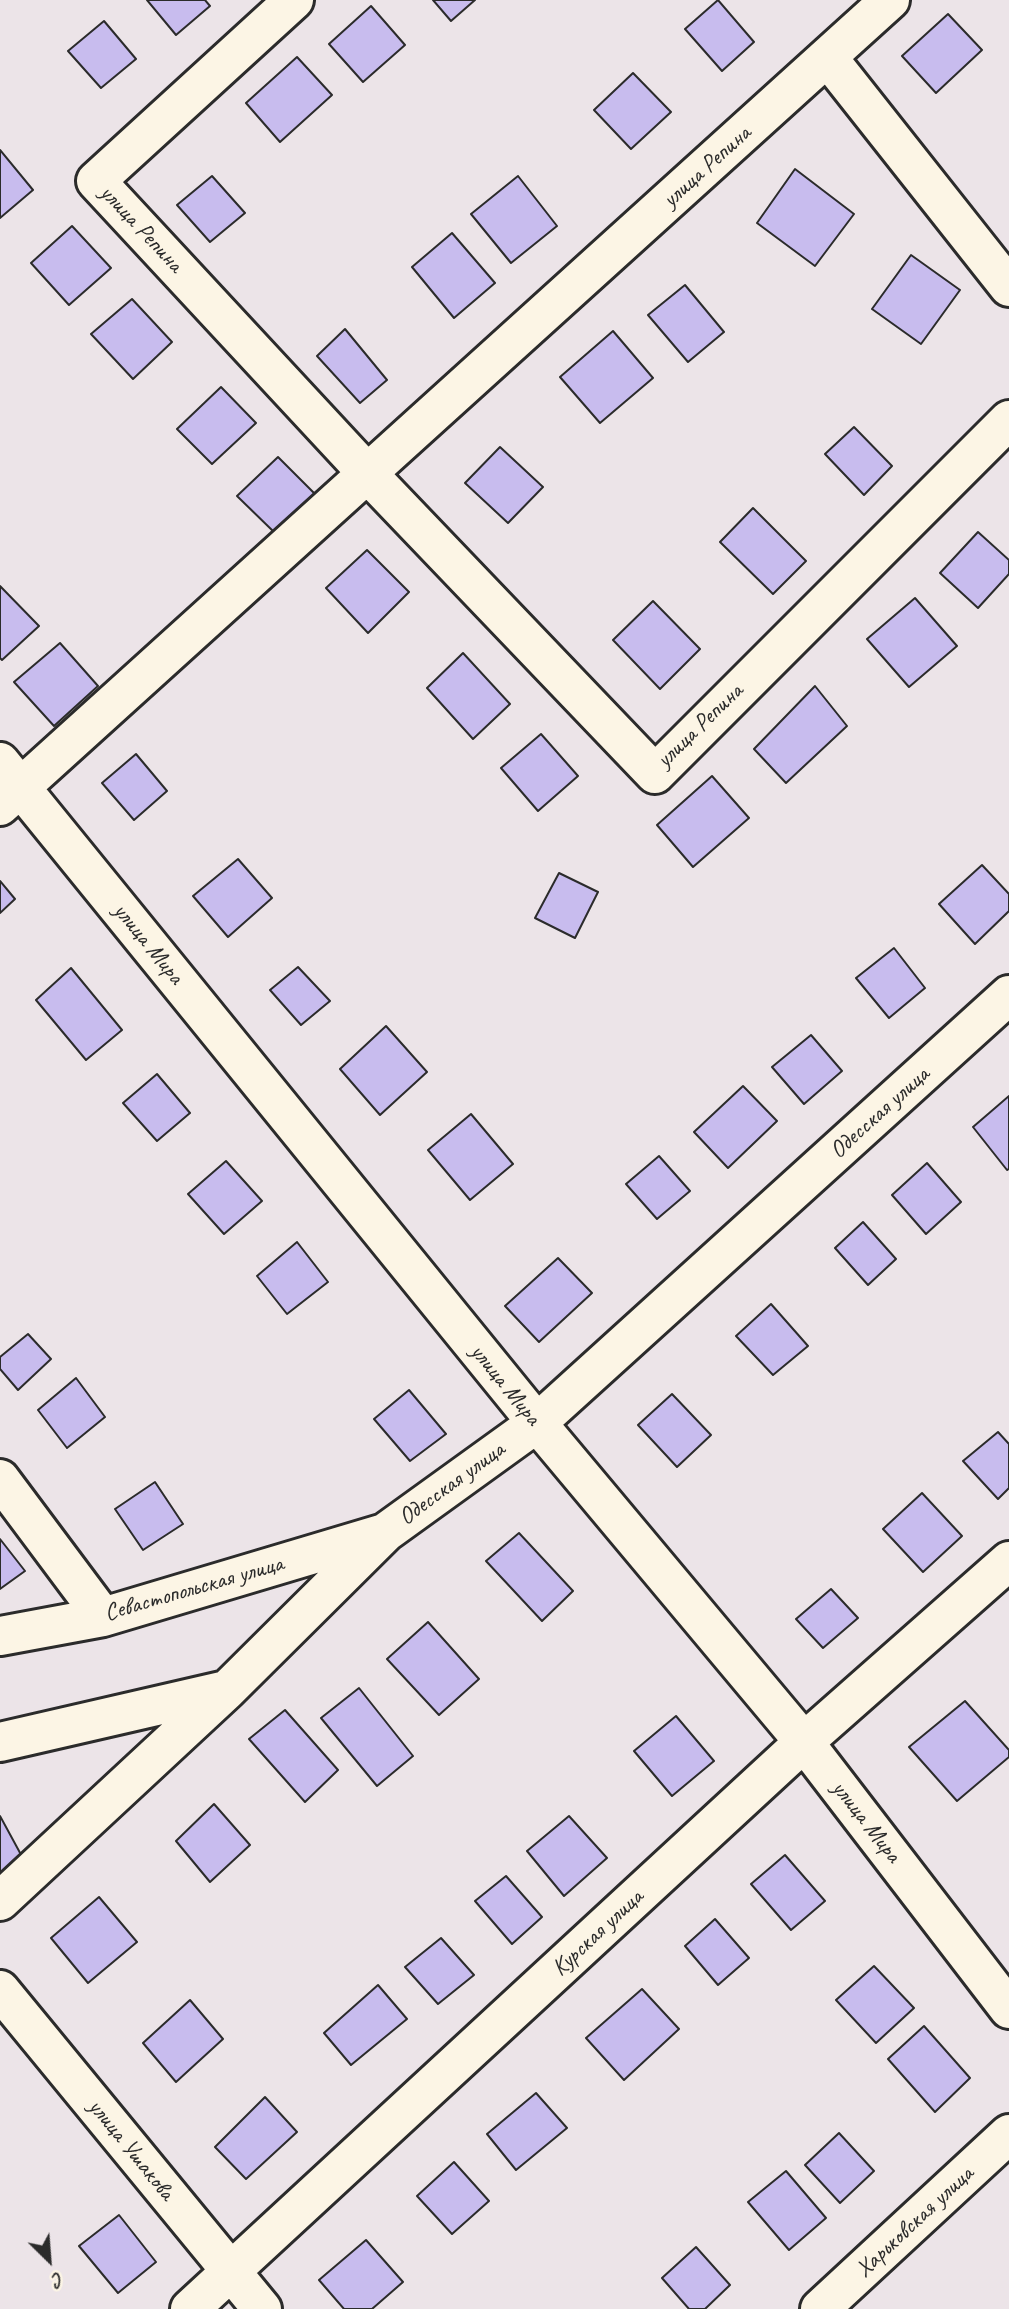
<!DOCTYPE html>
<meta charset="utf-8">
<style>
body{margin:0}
#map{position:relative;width:1009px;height:2309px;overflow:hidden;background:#ece4e8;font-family:Caveat,sans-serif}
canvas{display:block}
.north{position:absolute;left:14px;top:2225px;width:70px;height:70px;-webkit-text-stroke:5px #fcf5e5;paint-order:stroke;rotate:155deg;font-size:19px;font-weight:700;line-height:28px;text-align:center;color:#2b2b2b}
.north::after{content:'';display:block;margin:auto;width:24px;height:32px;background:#2b2b2b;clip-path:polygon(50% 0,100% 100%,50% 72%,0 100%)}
</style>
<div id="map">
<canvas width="1009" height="2309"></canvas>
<div class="north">С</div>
</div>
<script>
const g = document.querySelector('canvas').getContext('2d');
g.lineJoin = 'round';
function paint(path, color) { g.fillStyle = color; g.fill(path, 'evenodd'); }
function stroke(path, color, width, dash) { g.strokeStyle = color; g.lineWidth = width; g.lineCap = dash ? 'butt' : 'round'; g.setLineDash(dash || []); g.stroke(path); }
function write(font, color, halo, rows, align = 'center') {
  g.font = font + ' Caveat,sans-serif'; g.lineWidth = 5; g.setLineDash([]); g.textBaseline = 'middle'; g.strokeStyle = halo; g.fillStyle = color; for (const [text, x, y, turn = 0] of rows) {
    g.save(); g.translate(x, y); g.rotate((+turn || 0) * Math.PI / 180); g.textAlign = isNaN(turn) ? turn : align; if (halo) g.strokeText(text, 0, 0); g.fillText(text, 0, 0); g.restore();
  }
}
const building = new Path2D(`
 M147 0H205L210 6 176 35Z
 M433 0H475L451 21Z
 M718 0 754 42 722 71 685 29Z
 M371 6 405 45 363 82 329 44Z
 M948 14 982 50 936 93 902 56Z
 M104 21 136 59 101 88 68 51Z
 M297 57 332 95 280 142 246 103Z
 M633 73 671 112 631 149 594 110Z
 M0 150 33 190 0 218Z
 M795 169 854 214 815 266 757 223Z
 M212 176 245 213 210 242 177 205Z
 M518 176 557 226 511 263 471 214Z
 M72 226 111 268 69 305 31 263Z
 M452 233 495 283 454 318 412 267Z
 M911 255 960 290 921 344 872 309Z
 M685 285 724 332 688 362 648 315Z
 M132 299 172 342 133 379 91 334Z
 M345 329 387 380 360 403 317 356Z
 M613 331 653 378 600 423 560 377Z
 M221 387 256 423 212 464 177 429Z
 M854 427 892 466 864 495 825 454Z
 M500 447 543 487 508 523 465 483Z
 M278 457 315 494 275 533 237 496Z
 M753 508 806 561 773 594 720 542Z
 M978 532 1009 560V574L978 608 940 573Z
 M367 550 409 592 368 633 326 588Z
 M0 586 39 626 2 660 0 658Z
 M915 598 957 646 909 687 867 639Z
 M653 601 700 649 660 689 613 640Z
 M60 643 98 686 54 726 14 682Z
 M463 653 510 704 473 739 427 688Z
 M815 686 847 726 786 783 754 749Z
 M541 734 578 776 538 811 501 768Z
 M136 754 167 791 134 820 102 783Z
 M712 776 749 818 693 867 657 825Z
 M238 859 272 898 228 937 193 896Z
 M982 865 1009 894V911L975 944 939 904Z
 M559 873 598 892 575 938 535 918Z
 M0 881 15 899 0 913Z
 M894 948 925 988 889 1018 856 978Z
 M298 967 330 1001 301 1025 270 990Z
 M71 968 122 1030 86 1060 36 1000Z
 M386 1026 427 1072 380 1115 340 1069Z
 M811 1035 842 1071 804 1104 772 1067Z
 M157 1074 190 1113 157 1141 123 1103Z
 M743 1086 777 1121 728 1168 694 1132Z
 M1009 1096V1169L1007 1170 973 1127Z
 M471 1114 513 1164 470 1200 428 1150Z
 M659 1156 690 1191 657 1219 626 1184Z
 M226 1161 262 1201 224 1234 188 1194Z
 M927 1163 961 1202 926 1234 892 1195Z
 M863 1222 896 1259 868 1285 835 1248Z
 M297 1242 328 1282 287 1314 257 1276Z
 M558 1258 592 1293 539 1342 505 1306Z
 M771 1304 808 1346 773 1375 736 1336Z
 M28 1334 51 1359 18 1390 0 1369V1357Z
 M76 1378 105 1417 67 1448 38 1410Z
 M409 1390 446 1434 410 1461 374 1419Z
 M672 1394 711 1435 677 1467 638 1425Z
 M998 1432 1009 1444V1488L998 1499 963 1461Z
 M155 1482 183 1524 143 1550 115 1509Z
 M922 1493 962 1536 923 1572 883 1529Z
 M519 1533 573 1591 542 1621 486 1561Z
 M0 1539 25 1571 0 1589Z
 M831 1589 858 1618 823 1648 796 1619Z
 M428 1622 479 1679 439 1715 387 1659Z
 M359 1688 413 1756 377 1786 321 1718Z
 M965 1701 1009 1750V1757L957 1801 909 1747Z
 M285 1710 338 1770 305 1802 249 1739Z
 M676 1716 714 1761 672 1796 634 1751Z
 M214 1804 250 1845 210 1882 176 1841Z
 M0 1816 25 1862 0 1876Z
 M569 1816 607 1858 564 1896 527 1851Z
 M785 1855 825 1901 791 1930 751 1884Z
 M506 1876 542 1917 512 1944 475 1901Z
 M99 1897 137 1942 88 1983 51 1938Z
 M715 1919 749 1958 718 1985 685 1946Z
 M441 1938 474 1975 438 2004 405 1967Z
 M874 1966 914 2008 876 2043 836 2000Z
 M378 1985 407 2019 351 2065 324 2033Z
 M642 1989 679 2029 624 2080 586 2038Z
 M190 2000 223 2039 176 2082 143 2043Z
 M924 2026 970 2078 935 2112 888 2059Z
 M536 2093 567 2128 516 2170 487 2134Z
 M265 2097 297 2132 246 2179 215 2147Z
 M839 2133 874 2171 840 2203 805 2165Z
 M454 2162 489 2201 452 2234 417 2196Z
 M786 2171 826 2218 789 2250 748 2202Z
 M119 2215 156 2262 118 2293 79 2246Z
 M366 2240 403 2282 372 2309H344L319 2280Z
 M696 2247 730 2285 705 2309H689L662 2278Z`);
paint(building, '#c8bcee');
stroke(building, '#2b2b2b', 2);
const street = new Path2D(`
 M294 0 96 181 368 474 655 774 1009 420
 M828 58 1009 287
 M0 762 537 1423 804 1742 1009 2009
 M0 806 890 0
 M0 1479 103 1617
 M0 1636 103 1617 381 1534
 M0 1742 226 1690
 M0 1901 227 1690 386 1532 537 1423 1009 995
 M0 1990 262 2309
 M190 2309 804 1742 1009 1561
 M820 2309 1009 2134`);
stroke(street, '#2b2b2b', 44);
stroke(street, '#fcf5e5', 38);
write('24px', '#2b2b2b', '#fcf5e5', [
 ["улица Репина",707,167,-42],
 ["улица Репина",141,229,47],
 ["улица Репина",700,726,-44],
 ["улица Мира",148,944,51],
 ["Одесская улица",880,1113,-42],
 ["улица Мира",505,1385,51],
 ["Одесская улица",452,1484,-36],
 ["Севастопольская улица",194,1589,-16],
 ["улица Мира",866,1822,52],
 ["Курская улица",598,1933,-43],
 ["улица Ушакова",131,2150,51],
 ["Харьковская улица",915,2222,-43]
]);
</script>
